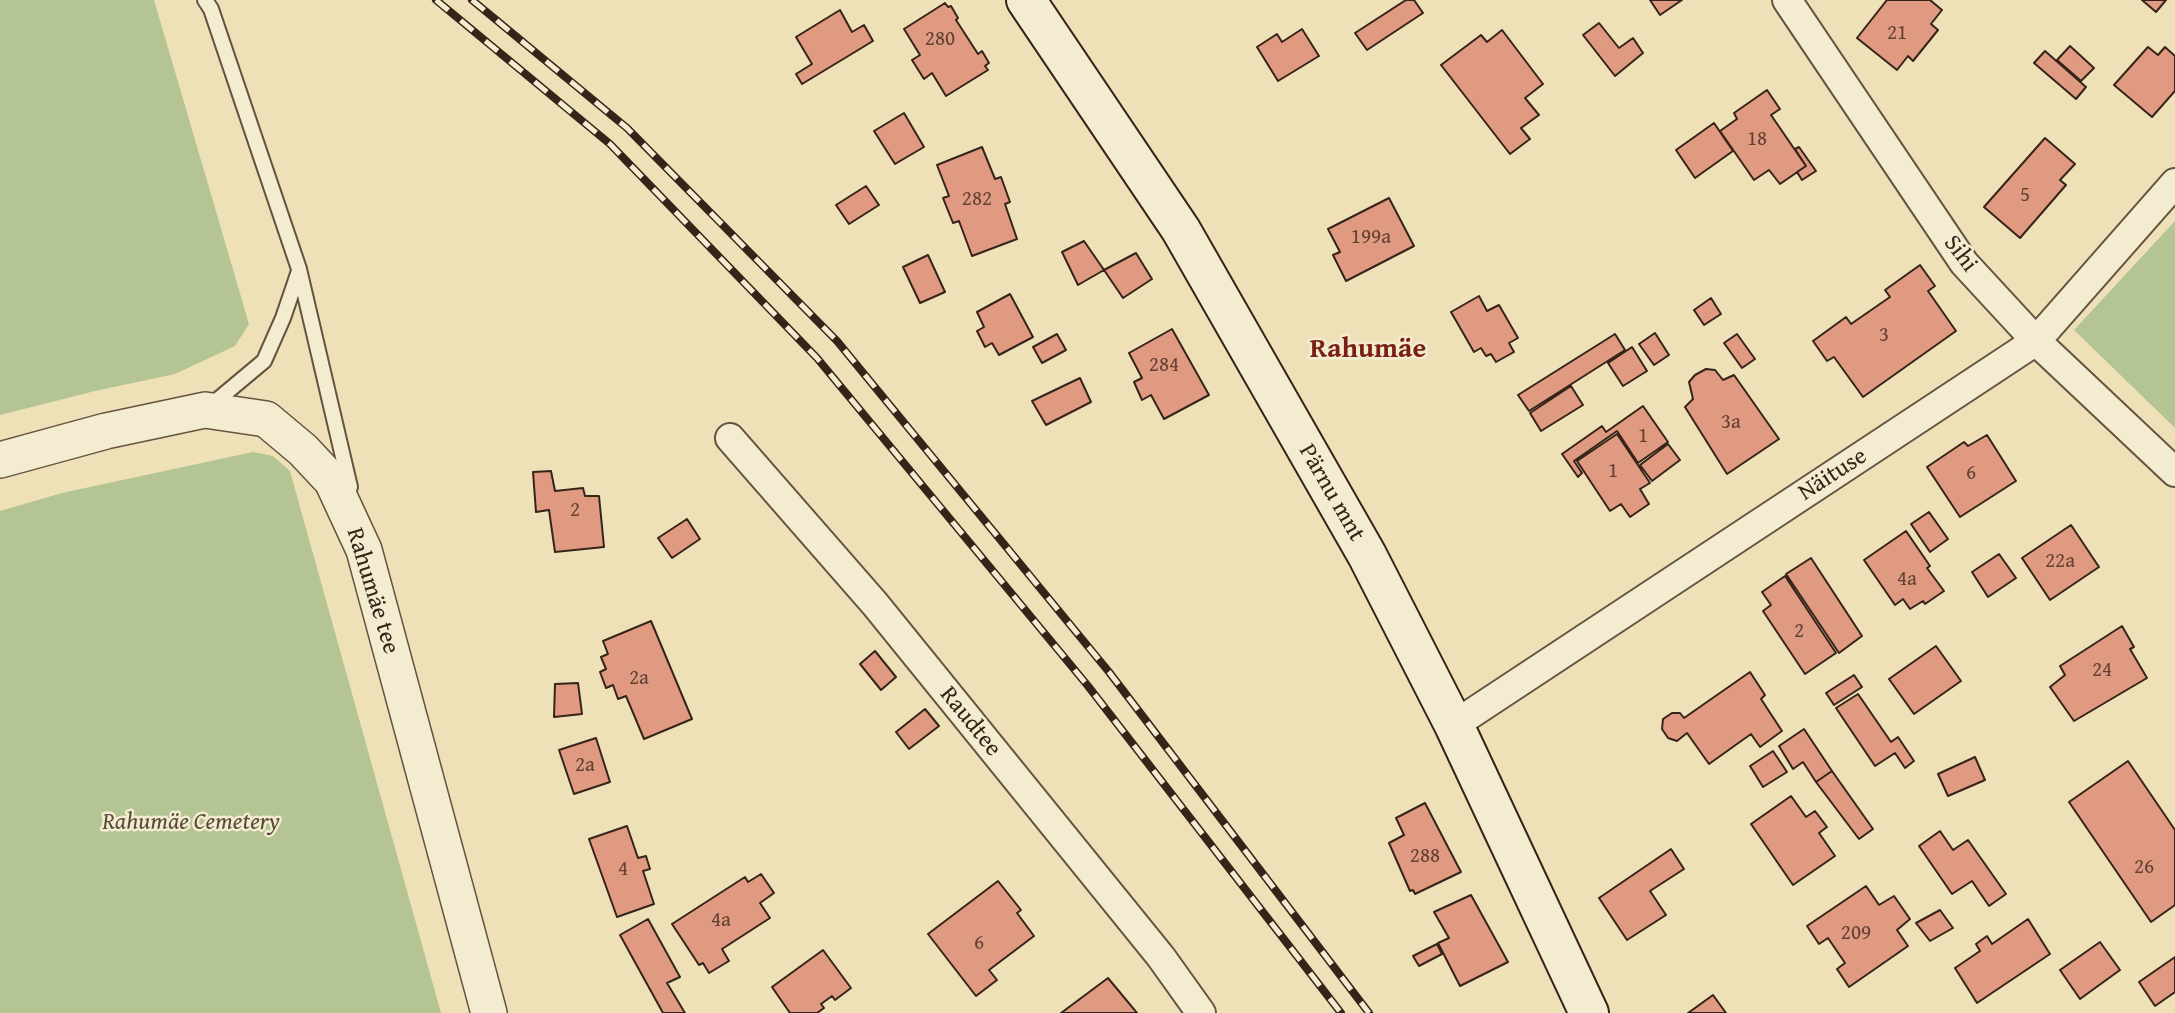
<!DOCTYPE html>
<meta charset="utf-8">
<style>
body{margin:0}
canvas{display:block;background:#eee1b8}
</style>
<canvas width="2175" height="1013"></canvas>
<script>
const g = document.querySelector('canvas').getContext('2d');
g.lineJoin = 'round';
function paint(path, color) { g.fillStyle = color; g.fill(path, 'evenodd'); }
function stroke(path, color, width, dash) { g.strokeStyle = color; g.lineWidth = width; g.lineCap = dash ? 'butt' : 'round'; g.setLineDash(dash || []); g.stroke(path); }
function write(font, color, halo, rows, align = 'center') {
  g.font = font + ' "Gentium Book Plus",serif'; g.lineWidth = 5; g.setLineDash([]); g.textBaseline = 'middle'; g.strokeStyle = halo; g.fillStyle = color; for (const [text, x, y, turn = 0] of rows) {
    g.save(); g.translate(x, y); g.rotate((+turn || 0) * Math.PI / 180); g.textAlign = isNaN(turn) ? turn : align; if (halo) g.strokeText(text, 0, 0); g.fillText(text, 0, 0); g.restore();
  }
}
paint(new Path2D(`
 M0 0H154L249 324 235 346 175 374 95 391 0 415Z
 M2175 221V428L2074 330Z
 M253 452 273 456 290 471 441 1013H0V511L62 493Z`), '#b4c492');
const building = new Path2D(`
 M1406 0H1414L1423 13 1367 50 1355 33Z
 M1650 0H1682L1660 15Z
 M1887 0H1930L1942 10 1931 24 1938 30 1913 61 1908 56 1897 70 1857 38Z
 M2142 0H2166L2156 12Z
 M945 3 948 7 951 6 958 18 956 20 978 54 982 51 989 63 985 66 988 70 946 96 932 73 924 79 912 60 920 55 904 29Z
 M840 10 852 32 864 25 873 41 802 84 796 74 812 64 796 37Z
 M1599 23 1619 48 1633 38 1643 53 1615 76 1583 35Z
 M1302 29 1319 56 1278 81 1257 47 1277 34 1282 42Z
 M1502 30 1543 84 1525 98 1539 115 1521 128 1530 139 1510 154 1441 65 1481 35 1487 42Z
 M2070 46 2094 68 2081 81 2057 60Z
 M2148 47 2158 55 2165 47 2175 56V91L2152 117 2114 85Z
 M2045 51 2086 87 2076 99 2034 63Z
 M1767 90 1780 109 1771 115 1806 166 1780 184 1769 170 1754 180 1720 131 1737 119 1734 113Z
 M904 113 924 147 895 164 874 131Z
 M1714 123 1733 151 1695 178 1676 150Z
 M2045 138 2075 164 2060 180 2066 185 2020 238 1984 207Z
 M982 147 995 179 1001 177 1010 202 1005 204 1017 239 972 256 959 221 953 223 943 198 949 196 937 165Z
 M1799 147 1816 171 1802 180 1797 172 1806 166 1795 149Z
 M866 186 879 205 849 224 836 205Z
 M1389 198 1414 246 1346 281 1333 255 1340 252 1328 229Z
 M1084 241 1104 270 1078 285 1062 252Z
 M1136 253 1152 279 1123 298 1104 270Z
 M928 255 945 292 920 303 903 267Z
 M1920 265 1935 286 1928 291 1956 331 1863 397 1834 357 1827 361 1813 341 1846 317 1851 324 1890 297 1885 290Z
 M1010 294 1033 337 999 355 992 343 985 347 977 331 984 327 977 312Z
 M1479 296 1487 311 1499 305 1518 338 1509 343 1514 352 1496 362 1491 354 1486 356 1481 348 1474 352 1451 312Z
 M1711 298 1721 314 1704 325 1694 310Z
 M1172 329 1209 395 1164 419 1151 395 1142 400 1134 382 1142 378 1129 353Z
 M1655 333 1669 355 1654 365 1639 344Z
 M1057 334 1066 350 1042 363 1033 347Z
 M1615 334 1625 350 1529 411 1518 395Z
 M1737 334 1755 359 1742 368 1724 343Z
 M1632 347 1647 371 1623 386 1608 363Z
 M1706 369 1715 370 1723 380 1734 375 1779 439 1727 474 1685 407 1693 399 1689 382 1695 375Z
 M1080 378 1091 402 1046 425 1032 401Z
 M1571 386 1583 405 1541 431 1530 413Z
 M1643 406 1668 442 1638 463 1617 431 1574 461 1582 473 1578 477 1562 454 1602 426 1606 432Z
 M1617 434 1650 483 1640 489 1649 504 1630 517 1621 504 1610 511 1577 461Z
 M1987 435 2016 481 1960 517 1927 467 1964 442 1968 446Z
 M1668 444 1680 460 1652 481 1640 465Z
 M551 471 555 491 583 488 585 496H599L604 547 555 552 549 510 536 512 533 472Z
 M1929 512 1948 539 1930 552 1911 524Z
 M687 519 700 539 672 558 658 538Z
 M2071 525 2099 567 2050 600 2022 558Z
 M1906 531 1930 566 1927 568 1944 591 1925 604 1923 601 1910 609 1903 599 1895 605 1864 560Z
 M1999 554 2016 578 1988 597 1972 572Z
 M1811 558 1862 636 1839 653 1786 574Z
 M1785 576 1836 653 1805 674 1763 611 1771 605 1762 592Z
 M651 621 692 719 644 739 626 696 618 699 613 685 606 688 600 672 606 669 601 657 608 654 603 641Z
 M2122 626 2134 647 2130 649 2147 678 2074 721 2050 687 2065 675 2060 666Z
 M1936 646 1961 681 1914 714 1889 679Z
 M875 651 896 677 881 690 860 664Z
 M1750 672 1765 695 1761 699 1782 731 1760 747 1751 734 1709 764 1687 733 1677 741 1668 738 1662 729 1663 719 1672 713H1680L1684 718Z
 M1854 675 1862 687 1834 705 1826 693Z
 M578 683 582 714 554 717 555 684Z
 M1858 694 1891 742 1898 737 1914 761 1905 768 1895 753 1875 766 1836 708Z
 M925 709 939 726 909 749 896 732Z
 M1804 729 1832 771 1816 782 1803 762 1793 769 1779 746Z
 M596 738 610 782 574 794 559 750Z
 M1773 751 1787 772 1763 787 1750 766Z
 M1975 757 1985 780 1948 796 1938 774Z
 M2128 761 2175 830V905L2151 922 2069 802Z
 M1832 771 1873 829 1859 839 1816 782Z
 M1791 796 1806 817 1815 811 1827 827 1819 833 1835 856 1793 885 1751 824Z
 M1425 803 1461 872 1415 894 1413 890 1410 891 1389 843 1404 835 1396 818Z
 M627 826 638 858 646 856 650 869 643 871 654 904 617 917 589 839Z
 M1940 831 1953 850 1968 840 2006 894 1989 906 1972 881 1952 894 1919 846Z
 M1671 849 1684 869 1650 891 1666 915 1627 940 1599 898Z
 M761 874 774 893 760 903 770 918 722 949 729 961 709 973 703 963 699 965 672 924 745 877 748 882Z
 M998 881 1021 910 1017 913 1034 936 989 970 997 980 976 996 928 934Z
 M1866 886 1879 905 1894 896 1910 919 1897 930 1908 946 1849 987 1837 969 1845 963 1828 938 1819 944 1807 926Z
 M1471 895 1508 962 1460 986 1438 943 1449 938 1434 912Z
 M1940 910 1953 928 1930 941 1916 923Z
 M648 919 680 977 667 983 685 1013H663L620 935Z
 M2028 919 2050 954 1977 1003 1955 968 1980 951 1976 944 1987 936 1992 944Z
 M2100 942 2120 970 2080 999 2060 970Z
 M1437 944 1442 954 1419 966 1413 956Z
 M823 950 851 988 835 1000 832 996 821 1004 824 1008 817 1013H790L772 987Z
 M2175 957V992L2155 1006 2139 982Z
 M1108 978 1137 1013H1061Z
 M1713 995 1726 1013H1688Z`);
paint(building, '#e19a82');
stroke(building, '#372419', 2);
const service = new Path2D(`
 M205 0 211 9 299 269 350 487
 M209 407 264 361 283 318 299 271`);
const minor = new Path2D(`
 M1787 0 1964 263 2036 341 2175 472
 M730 438 875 604 1161 957 1201 1013
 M1454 725 2036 341 2175 183`);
const tertiary = new Path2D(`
 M0 460 106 431 205 410 266 419 303 450 332 481 364 550 489 1013`);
const secondary = new Path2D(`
 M1026 0 1181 230 1367 555 1454 725 1589 1013`);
stroke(service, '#655341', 18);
stroke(minor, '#655341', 32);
stroke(tertiary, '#655341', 38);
stroke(secondary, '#372419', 42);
stroke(service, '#f4ecd1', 14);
stroke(minor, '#f4ecd1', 28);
stroke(tertiary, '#f4ecd1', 35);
stroke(secondary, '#f4ecd1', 38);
const rail = new Path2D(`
 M436 0 610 144 817 358 1088 686 1341 1013
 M472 0 627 128 837 341 1109 672 1369 1013`);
stroke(rail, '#372419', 8);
stroke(rail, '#f4ecd1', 5, [16]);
write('21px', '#624233', null, [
 ["21",1897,34],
 ["280",940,40],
 ["18",1757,140],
 ["5",2025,196],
 ["282",977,200],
 ["199a",1371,238],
 ["3",1884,336],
 ["284",1164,366],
 ["3a",1731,423],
 ["1",1643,437],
 ["1",1613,472],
 ["6",1971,474],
 ["2",575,511],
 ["22a",2060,562],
 ["4a",1907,580],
 ["2",1799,632],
 ["24",2102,671],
 ["2a",639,679],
 ["2a",585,766],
 ["288",1425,857],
 ["26",2144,868],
 ["4",623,870],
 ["4a",721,921],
 ["209",1856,934],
 ["6",979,944]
]);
write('24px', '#372419', '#f4ecd1', [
 ["Sihi",1960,254,53],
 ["Näituse",1833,475,-33],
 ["Pärnu mnt",1331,493,60],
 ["Rahumäe tee",372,591,73],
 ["Raudtee",970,722,51]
]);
write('italic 24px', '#564c37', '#f4ecd1', [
 ["Rahumäe Cemetery",191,823]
]);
write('bold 28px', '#7a1f14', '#f4ecd1', [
 ["Rahumäe",1368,350]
]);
</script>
